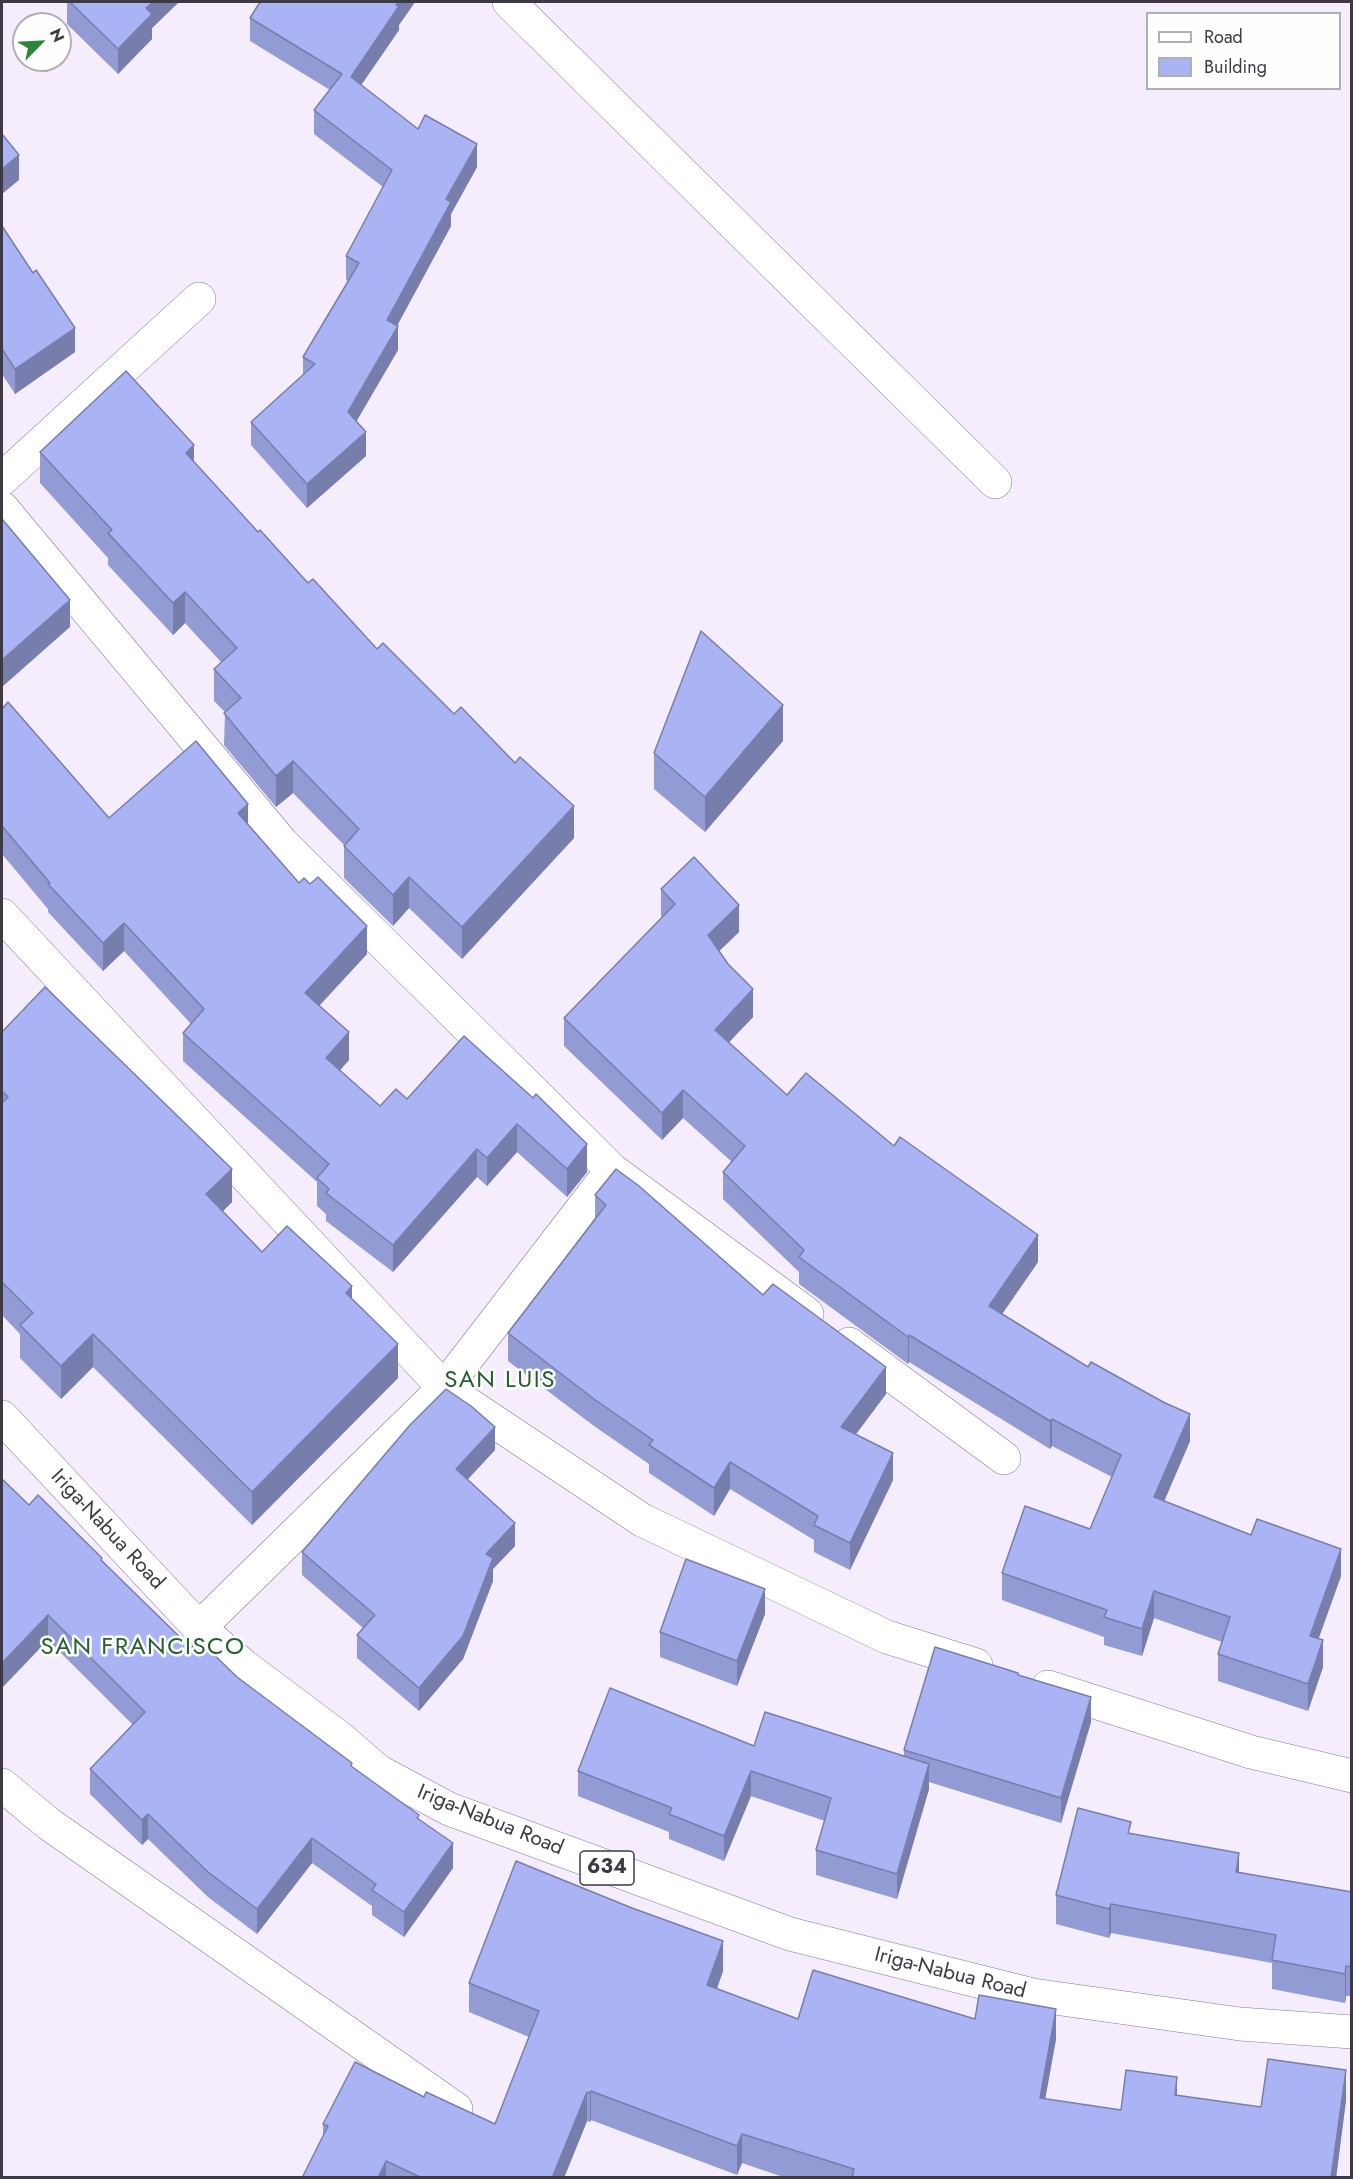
<!DOCTYPE html>
<style>
body{margin:0}
#map{position:relative;width:1353px;height:2179px;overflow:hidden;background:#f5edfc;font-family:Jost,sans-serif}
canvas{display:block}
.frame{position:absolute;inset:0;border:3px solid #3e3943;pointer-events:none}
.legend{position:absolute;left:1146px;top:12px;width:195px;height:78px;box-sizing:border-box;background:#fefefe;border:2px solid #b1afb3;margin:0;padding:8px 10px;list-style:none;font-size:18px;color:#3e3943}
.legend li{display:flex;align-items:center;gap:12px;height:30px}
.legend b{width:30px;border:2px solid #b1afb3}
.north{position:absolute;left:12px;top:12px;width:60px;height:60px;box-sizing:border-box;background:#fefefe;border:2px solid #b1afb3;border-radius:50%;rotate:66deg;font-size:16px;font-weight:700;line-height:24px;text-align:center;color:#3e3943}
.north::after{content:'';display:block;margin:auto;width:21px;height:27px;background:#2a8739;clip-path:polygon(50% 0,100% 100%,50% 72%,0 100%)}
</style>
<div id="map">
<canvas width="1353" height="2179"></canvas>
<div class="frame"></div>
<ul class="legend">
<li><b style="height:8px;background:#fff"></b>Road</li>
<li><b style="height:16px;background:#aab4f5"></b>Building</li>
</ul>
<div class="north">N</div>
</div>
<script>
const g = document.querySelector('canvas').getContext('2d');
g.lineJoin = 'round';
function stroke(path, color, width, dash) { g.strokeStyle = color; g.lineWidth = width; g.lineCap = dash ? 'butt' : 'round'; g.setLineDash(dash || []); g.stroke(path); }
function paint(path, color) { g.fillStyle = color; g.fill(path, 'evenodd'); }
function write(font, color, halo, rows, align = 'center') {
  g.font = font + ' Jost,sans-serif'; g.lineWidth = 5; g.setLineDash([]); g.textBaseline = 'middle'; g.strokeStyle = halo; g.fillStyle = color; for (const [text, x, y, turn = 0] of rows) {
    g.save(); g.translate(x, y); g.rotate((+turn || 0) * Math.PI / 180); g.textAlign = isNaN(turn) ? turn : align; if (halo) g.strokeText(text, 0, 0); g.fillText(text, 0, 0); g.restore();
  }
}
const minor = new Path2D(`
 M509 2 995 482
 M2 479 199 299
 M2 508 282 843 612 1170 807 1314
 M2 915 444 1388 642 1520 887 1637 976 1665
 M849 1344 1004 1458
 M199 1628 444 1388 612 1170
 M1048 1687 1251 1752 1352 1776
 M2 1785 49 1824 456 2109`);
const primary = new Path2D(`
 M2 1417 199 1628 244 1666 340 1738 378 1771 449 1809 790 1934 1033 1995 1240 2024 1352 2032`);
stroke(minor, '#85798f', 34);
stroke(primary, '#85798f', 34);
stroke(minor, '#fff', 33);
stroke(primary, '#fff', 33);
paint(new Path2D(`
 M67 2H179L152 28V39L118 74 67 24Z
 M260 2H415L399 25V30L361 85 418 129 477 167 451 214V226L397 326 398 350 356 421 366 456 307 508 251 445V422L303 376V357L348 281 346 280V256L383 187 314 134V110L330 90 250 41V18Z
 M2 226 75 352 15 394 2 374Z
 M40 452 194 462 258 532 308 583 574 838 462 959 409 908 393 926 344 878V845L293 793 276 807 224 745 225 712 214 701V669L222 663 185 623 173 635 108 565V558L40 483Z
 M2 709 109 818 248 825 299 883 367 954 319 1006 349 1060 340 1070 380 1106 407 1099 464 1036 587 1172 567 1197 517 1152 487 1186 477 1177 393 1272 326 1221V1214L317 1206V1182L183 1061V1033L191 1024 124 951 103 971 48 912V909L2 854Z
 M783 741 705 832 654 789V753Z
 M661 889 739 932 719 951 753 1017 729 1042 787 1095 894 1146 1038 1262 1002 1314 1190 1441 1164 1501 1341 1576 1318 1638 1323 1667 1308 1711 1218 1681V1654L1222 1642 1154 1618 1142 1656 1104 1645V1637L1002 1600V1573L1090 1529 1112 1477 1052 1446 1050 1449 909 1362 908 1364 799 1284V1272L723 1199V1172L732 1162 683 1118 662 1140 564 1046V1018L662 917 661 916Z
 M2 1032 232 1202 223 1211 262 1252 352 1299 398 1378 252 1525 93 1367 61 1399 20 1358V1334L2 1315Z
 M595 1195 763 1295 886 1394 856 1434 893 1480 850 1570 814 1552V1540L730 1489 714 1516 649 1473V1464L594 1426 508 1361V1333L595 1218Z
 M495 1450 467 1480 515 1546 493 1569V1581L463 1659 419 1711 357 1658V1635L363 1628 302 1575V1552Z
 M29 1505 102 1561 191 1648 237 1677 419 1819 453 1868 404 1937 372 1915V1906L312 1863 257 1934 208 1897 148 1839 142 1845 90 1794V1769L133 1725 48 1640Z
 M765 1614 737 1686 660 1657V1632Z
 M1018 1675 1091 1722 1061 1823 929 1782V1789L897 1899 816 1875V1850L825 1821 751 1796 724 1861 669 1839V1832L578 1796V1771L754 1746 904 1756V1750Z
 M1131 1833 1239 1872 1352 1892V1996H1346L1345 2003 1272 1989V1963L1111 1933 1109 1938 1056 1924V1895Z
 M723 1971 717 1989 798 2019H975L1056 2039 1045 2099 1121 2110 1177 2096 1261 2107 1346 2100 1336 2178H786L742 2163 737 2175 591 2120 590 2122 587 2121 564 2178H302L323 2137V2124L424 2097 495 2124 529 2037 469 2012V1983Z`), '#929bd3');
paint(new Path2D(`
 M153 2H179L152 28V39L118 74V49L146 8Z
 M398 2H415L399 25V30L351 100V77Z
 M477 144V167L451 214V226L387 344V320L446 199Z
 M19 155V180L2 194V169Z
 M398 326V350L348 436V412Z
 M75 328V352L15 394V369Z
 M366 432V456L307 508V484Z
 M194 445V477L186 453Z
 M185 592V623L173 635V603Z
 M70 600V627L2 687V660Z
 M783 705V741L705 832V797Z
 M293 761V793L276 807V776Z
 M248 804V832L238 813Z
 M574 806V838L462 959V927Z
 M409 877V908L393 926V895Z
 M739 905V932L708 962V935Z
 M124 923V951L103 971V943Z
 M367 926V954L305 1021V993Z
 M753 989V1017L715 1057V1030Z
 M349 1032V1060L326 1086V1058Z
 M683 1090V1118L662 1140V1113Z
 M517 1124V1152L487 1186V1158Z
 M587 1144V1172L567 1197V1169Z
 M477 1149V1177L393 1272V1245Z
 M232 1169V1202L206 1228V1194Z
 M1038 1235V1262L989 1333V1306Z
 M352 1286V1319L346 1293Z
 M93 1334V1367L61 1399V1366Z
 M909 1335V1362L908 1364V1337Z
 M398 1344V1378L252 1525V1492Z
 M886 1367V1394L841 1454V1427Z
 M1190 1414V1441L1154 1525V1497Z
 M1052 1419V1446L1050 1449V1421Z
 M495 1427V1450L456 1492V1469Z
 M893 1453V1480L850 1570V1543Z
 M730 1462V1489L714 1516V1488Z
 M515 1523V1546L493 1569V1581L463 1659 419 1711V1688L486 1554Z
 M1341 1549V1576L1310 1663V1636Z
 M765 1589V1614L737 1686V1661Z
 M1154 1591V1618L1142 1656V1629Z
 M48 1615V1640L2 1688V1663Z
 M1323 1640V1667L1308 1711V1684Z
 M1091 1697V1722L1061 1823V1798Z
 M929 1764V1789L897 1899V1874Z
 M751 1771V1796L724 1861V1836Z
 M148 1814V1839L142 1845V1820Z
 M312 1838V1863L257 1934V1909Z
 M453 1843V1868L404 1937V1912Z
 M1239 1853V1883L1236 1872Z
 M1111 1904V1933L1109 1938V1909Z
 M723 1941V1971L707 2015V1985Z
 M1346 1966V1996L1345 2003V1974Z
 M1056 2009V2039L1040 2128V2098Z
 M1346 2070V2100L1336 2178H1331Z
 M1177 2077V2106L1175 2095Z
 M591 2091V2120L590 2122V2093Z
 M587 2092V2121L564 2178H552Z
 M742 2134V2163L737 2175V2146Z
 M386 2161V2178H378Z`), '#777eac');
const building = new Path2D(`
 M70 2H153L146 8 152 14 118 49Z
 M260 2H398L396 5 399 6 351 77 418 129 425 115 477 144 446 199 451 202 387 320 398 326 348 412 366 432 307 484 251 422 315 364 303 357 359 263 346 256 392 170 314 110 342 74 250 18Z
 M2 134 19 155 2 169Z
 M2 226 33 273 36 270 75 328 15 369 2 349Z
 M126 371 194 445 186 453 258 532 260 530 308 583 313 579 377 649 383 643 454 714 461 707 515 763 520 757 574 806 462 927 409 877 393 895 344 846 359 829 293 761 276 776 224 713 241 698 214 669 237 648 185 592 173 603 108 533 112 530 40 452Z
 M2 519 70 600 2 660Z
 M701 631 783 705 705 797 654 753Z
 M8 702 109 818 196 741 248 804 238 813 299 883 304 878 310 884 318 877 367 926 305 993 349 1032 326 1058 380 1106 396 1089 407 1099 464 1036 533 1098 536 1094 587 1144 567 1169 517 1124 487 1158 477 1149 393 1245 326 1193 329 1189 317 1178 329 1164 183 1033 204 1009 124 923 103 943 48 884 50 883 2 826V709Z
 M694 857 739 905 708 935 728 964 753 989 715 1030 787 1095 806 1073 894 1146 900 1137 1038 1235 989 1306 1088 1367 1091 1362 1165 1403 1190 1414 1154 1497 1251 1535 1257 1519 1341 1549 1310 1636 1323 1640 1308 1684 1218 1654 1230 1617 1154 1591 1142 1629 1104 1617 1107 1610 1002 1573 1025 1506 1090 1529 1121 1455 1052 1419 1050 1421 909 1335 908 1337 799 1257 804 1250 723 1172 745 1146 683 1090 662 1113 564 1018 675 904 661 889Z
 M45 987 232 1169 206 1194 262 1252 287 1226 352 1286 346 1293 398 1344 252 1492 93 1334 61 1366 20 1325 33 1313 2 1282V1103L8 1097 2 1091V1032Z
 M616 1169 639 1186 763 1295 773 1284 886 1367 841 1427 893 1453 850 1543 814 1525 818 1516 730 1462 714 1488 649 1445 653 1440 594 1399 508 1333 606 1205 595 1195Z
 M446 1389 471 1406 495 1427 456 1469 515 1523 486 1554 493 1558 463 1636 419 1688 357 1635 375 1615 302 1552 410 1425Z
 M2 1479 29 1505 38 1495 102 1558 101 1560 191 1648 199 1640 237 1677 352 1763 351 1766 419 1815 417 1818 453 1843 404 1912 372 1890 376 1884 312 1838 257 1909 208 1872 148 1814 142 1820 90 1769 145 1712 48 1615 2 1663Z
 M686 1559 765 1589 737 1661 660 1632Z
 M935 1647 1018 1673V1675L1091 1697 1061 1798 904 1750Z
 M610 1688 754 1746 765 1712 929 1764 897 1874 816 1850 831 1798 751 1771 724 1836 669 1814 672 1808 578 1771Z
 M1078 1808 1131 1822 1128 1833 1239 1853 1236 1872 1352 1892V1967L1346 1966 1345 1974 1272 1960 1276 1935 1111 1904 1109 1909 1056 1895Z
 M516 1861 632 1908 723 1941 707 1985 798 2019 813 1970 975 2019 979 1995 1056 2009 1040 2098 1121 2110 1126 2070 1177 2077 1175 2095 1261 2107 1268 2059 1346 2070 1331 2178H852L854 2169 742 2134 737 2146 591 2091 590 2093 587 2092 552 2178H422L386 2161 378 2178H302L328 2126 323 2124 355 2062 424 2097 426 2092 495 2124 539 2011 469 1983Z`);
paint(building, '#aab4f5');
stroke(building, '#777eac', 1.5);
for (const [x, y, w] of [
 [607,1868,54]
]) { const box = new Path2D(); box.roundRect(x - w / 2, y - 17, w, 34, 4.5); g.fillStyle = '#fefefe'; g.fill(box); stroke(box, '#3e3943', 1.5); }
write('bold 20px', '#3e3943', null, [
 ["634",607,1868]
]);
write('21px', '#3e3943', '#fefefe', [
 ["Iriga-Nabua Road",107,1530,47],
 ["Iriga-Nabua Road",490,1821,22],
 ["Iriga-Nabua Road",950,1974,14]
]);
g.letterSpacing = '1.5px';
write('24px', '#255f2d', '#fefefe', [
 ["SAN LUIS",500,1381],
 ["SAN FRANCISCO",143,1648]
]);
g.letterSpacing = '0px';
</script>
